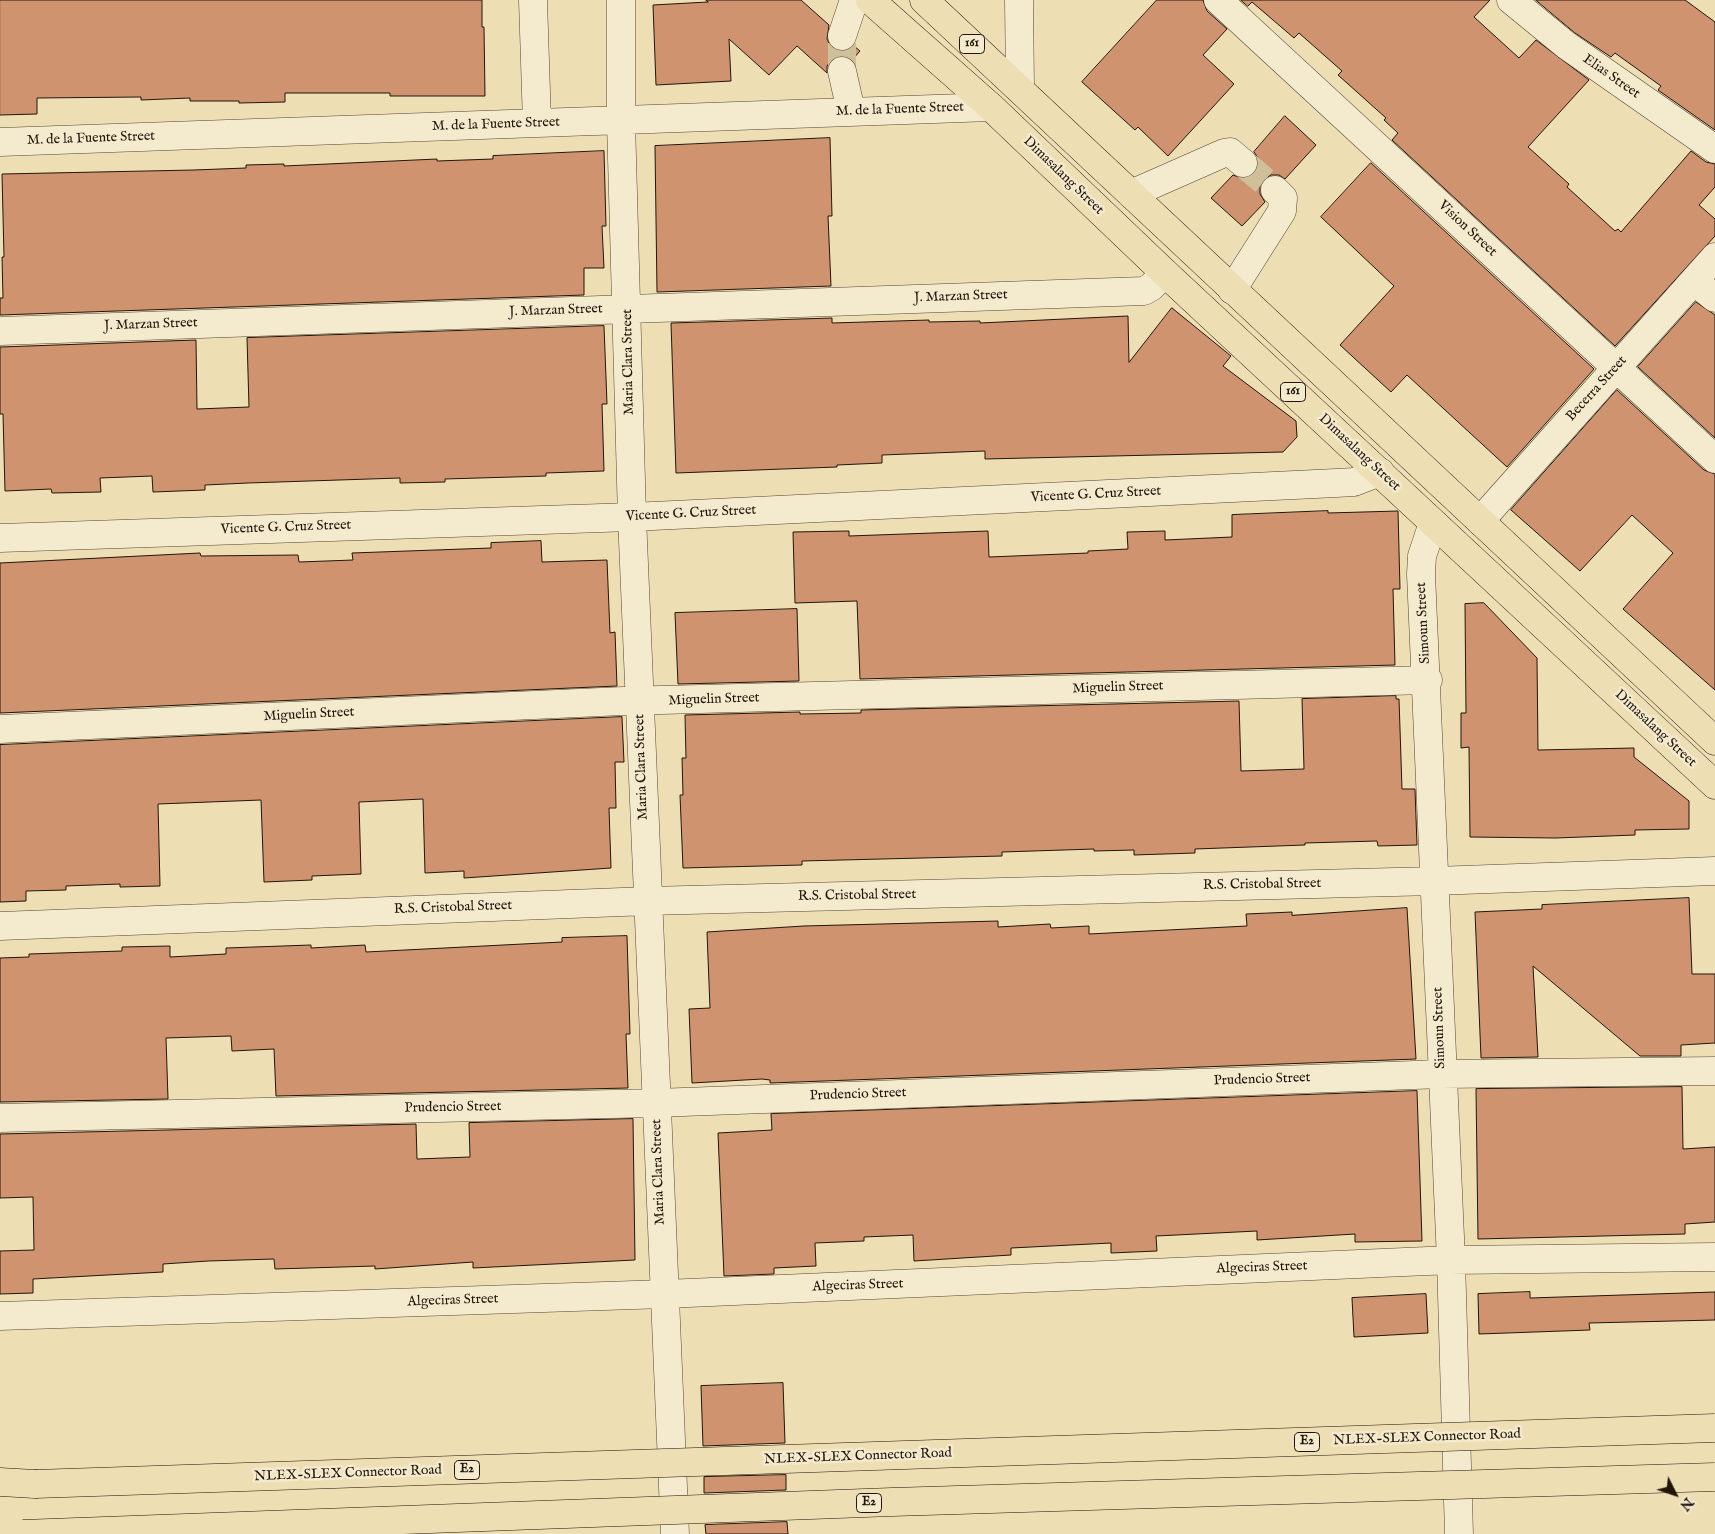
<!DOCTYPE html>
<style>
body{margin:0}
#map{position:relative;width:1715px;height:1534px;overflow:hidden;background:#eedeb4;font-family:"IM FELL English",serif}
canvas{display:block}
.north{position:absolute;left:1650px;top:1469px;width:50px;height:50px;-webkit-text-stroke:4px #f4eace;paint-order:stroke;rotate:131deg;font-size:14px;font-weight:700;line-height:20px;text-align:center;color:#21150a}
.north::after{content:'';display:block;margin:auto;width:18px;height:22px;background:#21150a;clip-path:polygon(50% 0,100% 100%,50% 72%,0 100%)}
</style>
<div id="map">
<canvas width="1715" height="1534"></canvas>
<div class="north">N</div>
</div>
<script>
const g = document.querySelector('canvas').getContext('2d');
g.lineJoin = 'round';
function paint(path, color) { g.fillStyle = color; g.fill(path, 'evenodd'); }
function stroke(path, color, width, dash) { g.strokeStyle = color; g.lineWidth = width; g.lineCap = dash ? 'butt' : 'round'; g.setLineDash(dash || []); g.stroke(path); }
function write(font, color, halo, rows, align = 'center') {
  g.font = font + ' "IM FELL English",serif'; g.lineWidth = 5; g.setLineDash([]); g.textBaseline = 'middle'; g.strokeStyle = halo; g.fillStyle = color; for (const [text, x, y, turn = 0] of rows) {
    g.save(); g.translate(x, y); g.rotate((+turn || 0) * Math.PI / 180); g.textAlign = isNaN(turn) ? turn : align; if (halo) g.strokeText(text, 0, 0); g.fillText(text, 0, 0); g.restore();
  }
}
const building = new Path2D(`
 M0 0H482V27H484L485 96H390V93H285V102L239 103V101H190V98L141 100V97L37 98V114L0 115Z
 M706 0H801L829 25 827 39 831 47 837 51H845L854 46 860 51 852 60 839 56 832 59 827 66V73L797 46 769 75 729 39 731 81 656 85 653 5 708 2Z
 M1157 0H1203L1207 11 1227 29 1203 55 1234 84 1168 156 1138 127 1135 130 1082 82Z
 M1241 0H1490L1474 17 1519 58 1536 40 1589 80 1528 147 1569 184 1567 187 1615 231 1618 229 1621 232 1691 151 1706 162 1715 164V187L1699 205 1715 219V236L1615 346 1392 140 1398 133 1384 120 1386 118 1338 75 1342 71 1299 33 1294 38 1252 2 1248 6Z
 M1536 0H1685L1715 22V130L1658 90 1661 86 1615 53 1611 57 1575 33Z
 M1285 116 1316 145 1285 179 1279 175H1271L1264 179 1260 186V194L1265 202 1242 226 1211 198 1233 175 1241 178H1248L1255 173 1258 165V158L1254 152Z
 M830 138 832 216H828L831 286 657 292 655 146Z
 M604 151 606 226H602L604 268H584V295L0 315V298H3L2 257H4L2 174 194 170 246 168V165L284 164V166L437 159V161L493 159V156Z
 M1371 163 1594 369 1507 467 1407 375 1391 392 1340 345 1394 286 1321 217Z
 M1696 302 1715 315V438L1638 367Z
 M1172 308 1231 356 1223 366 1296 421 1297 437 1283 452 985 459V451L882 455V463L837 465V467L676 473 671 323 832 318V323L929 320V322L980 321V323L1128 316 1129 362Z
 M604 326 607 404H602L604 471 546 473V476L445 479V482L400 483V478L248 483 205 485V490L153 492 152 476 100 478 101 492 52 493 51 489 5 491 3 414H0V347L196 340 197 409 249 407 247 338Z
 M1617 390 1704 470 1715 474V690L1623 609 1673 553 1632 515 1580 571 1511 510Z
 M1328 511V513L1398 511 1400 589H1393L1395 665 860 679 857 601 795 603 793 532 849 531V536L988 531 989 557 1088 553V551L1128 549 1127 532 1165 531V540L1232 537V515Z
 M541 541 542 562 607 560 610 633 615 632 617 686 0 713V563L200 553 201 556 298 555 299 562 353 560 352 553 491 548V543Z
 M1484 603 1537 658 1538 750 1634 748V757L1689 801V829L1635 830V835L1556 838 1470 837 1469 747 1461 748V713H1466L1465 604Z
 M797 609 799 681 678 684 675 613Z
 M1396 696V699H1399L1402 789H1415L1417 845 1378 846 1377 841 1305 843V845L1195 849V853L1134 855V850L1094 851V849L1002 852V856L802 861V865L683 868 680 795H683L682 758H686L685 715 800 712V714L861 713V710L1239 701 1241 771 1304 769 1302 699Z
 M622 717 624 762H615L616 808H609L611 868 464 878V871L425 873 423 799 359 802 361 874 312 876V880L264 882 261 800 158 804 160 886 120 887V884L66 886V890L26 891V901L0 902V745Z
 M1689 898 1692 974H1715V1043L1681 1045V1056H1640L1533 966 1538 1057 1481 1058 1475 912 1542 909V905Z
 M1407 908 1416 1059 770 1083V1080L762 1079 692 1083 689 1009 710 1008 707 932 804 926 998 921V927L1050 924 1051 928 1089 926V934L1247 926 1246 914 1292 912V915Z
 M627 936 630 1034H626L628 1088 276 1096 274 1049 232 1051 231 1036 166 1038 168 1099 0 1102V958L29 957V954L122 951V947L170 946V957L226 954V948L311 945V948L365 945 366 952 562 942V938Z
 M1682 1087 1683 1149 1715 1147V1222L1685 1224V1234L1478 1239 1476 1089Z
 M1417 1091 1422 1241 1355 1242V1234L1257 1240V1231L1156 1236 1157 1251 1111 1253V1243L1011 1248V1255L914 1261 913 1235 864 1237V1241L815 1243 816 1266 774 1268V1274L724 1276 718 1133 772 1130 771 1114Z
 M633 1119 635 1260 473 1268V1262L375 1269V1266L275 1269 274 1259 208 1261 163 1264V1272L33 1279V1293L0 1294V1251L34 1250 33 1197 0 1198V1134L416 1124 417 1159 470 1157 469 1123Z
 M1530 1292V1298L1715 1292V1320L1589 1323 1590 1330 1479 1334 1478 1294Z
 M1426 1294 1428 1333 1354 1337 1352 1298Z
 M783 1383 785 1443 703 1446 701 1386Z
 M786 1475V1490L704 1493V1477Z
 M787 1522 788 1534H706L705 1525Z`);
paint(building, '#d0936f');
stroke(building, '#21150a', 1);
stroke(new Path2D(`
 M842 71V36
 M1243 163 1275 190`), '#cfc09a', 28, [28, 14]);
const minor = new Path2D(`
 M533 0 537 123
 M621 0V122L632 517 675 1534
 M1019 0 1020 88
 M1218 0 1715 459
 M1511 0 1566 45 1715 149
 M842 36 854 0
 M842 71 851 111
 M0 142 991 107
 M1131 194 1224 153 1230 152 1243 163
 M1694 281 1715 298
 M1232 290 1282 211 1283 198 1275 190
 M0 331 1144 291 1151 287 1165 273
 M1480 521 1715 257
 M1433 523 1422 556 1421 574 1451 1260 1459 1534
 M0 538 632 517 1336 483 1354 482 1380 472
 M0 729 623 701 1428 680
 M0 926 648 901 1434 881 1715 871
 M0 1118 656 1103 1442 1074 1715 1071
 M0 1316 665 1294 1451 1260 1715 1257`);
const major = new Path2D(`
 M870 0 991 107 1165 273 1715 785
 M924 0 1715 741`);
const highway = new Path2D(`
 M0 1482 35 1484`);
stroke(minor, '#544734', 29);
stroke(major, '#21150a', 29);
stroke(highway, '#21150a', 29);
stroke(minor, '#f4eace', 28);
stroke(major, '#eedeb4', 28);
stroke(highway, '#eedeb4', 28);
const highwayBridge = new Path2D(`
 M35 1484 1715 1428
 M23 1534 892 1502 1715 1477`);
stroke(highwayBridge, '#21150a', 29, []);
stroke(highwayBridge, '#eedeb4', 28);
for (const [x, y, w] of [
 [972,44,25],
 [1293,392,25],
 [1307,1442,25],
 [467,1470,25],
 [869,1503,25]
]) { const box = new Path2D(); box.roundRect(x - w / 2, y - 9.5, w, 19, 4); g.fillStyle = '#f4eace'; g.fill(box); stroke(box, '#21150a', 1); }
write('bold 12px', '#21150a', null, [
 ["161",972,44],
 ["161",1293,392],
 ["E2",1307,1442],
 ["E2",467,1470],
 ["E2",869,1503]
]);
write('14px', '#21150a', '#f4eace', [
 ["Elias Street",1611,77,35],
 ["M. de la Fuente Street",900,110,-2],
 ["M. de la Fuente Street",496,125,-2],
 ["M. de la Fuente Street",91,139,-2],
 ["Dimasalang Street",1063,176,44],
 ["Vision Street",1467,229,43],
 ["J. Marzan Street",961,297,-2],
 ["J. Marzan Street",556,311,-2],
 ["J. Marzan Street",151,325,-2],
 ["Maria Clara Street",629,362,-91],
 ["Becerra Street",1597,389,-48],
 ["Dimasalang Street",1359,453,43],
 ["Vicente G. Cruz Street",1096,495,-3],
 ["Vicente G. Cruz Street",691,514,-3],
 ["Vicente G. Cruz Street",286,528,-2],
 ["Simoun Street",1424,623,-93],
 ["Miguelin Street",1118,688,-2],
 ["Miguelin Street",714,700,-2],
 ["Miguelin Street",309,715,-3],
 ["Dimasalang Street",1655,729,43],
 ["Maria Clara Street",642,767,-92],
 ["R.S. Cristobal Street",1262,885,-1],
 ["R.S. Cristobal Street",857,896,-1],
 ["R.S. Cristobal Street",453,908,-2],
 ["Simoun Street",1440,1028,-92],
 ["Prudencio Street",1262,1080,-2],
 ["Prudencio Street",858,1095,-2],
 ["Prudencio Street",453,1108,-1],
 ["Maria Clara Street",659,1172,-92],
 ["Algeciras Street",1262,1268,-2],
 ["Algeciras Street",858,1286,-2],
 ["Algeciras Street",453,1301,-2],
 ["NLEX-SLEX Connector Road",1427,1438,-2],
 ["NLEX-SLEX Connector Road",858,1457,-2],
 ["NLEX-SLEX Connector Road",348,1474,-2]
]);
</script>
